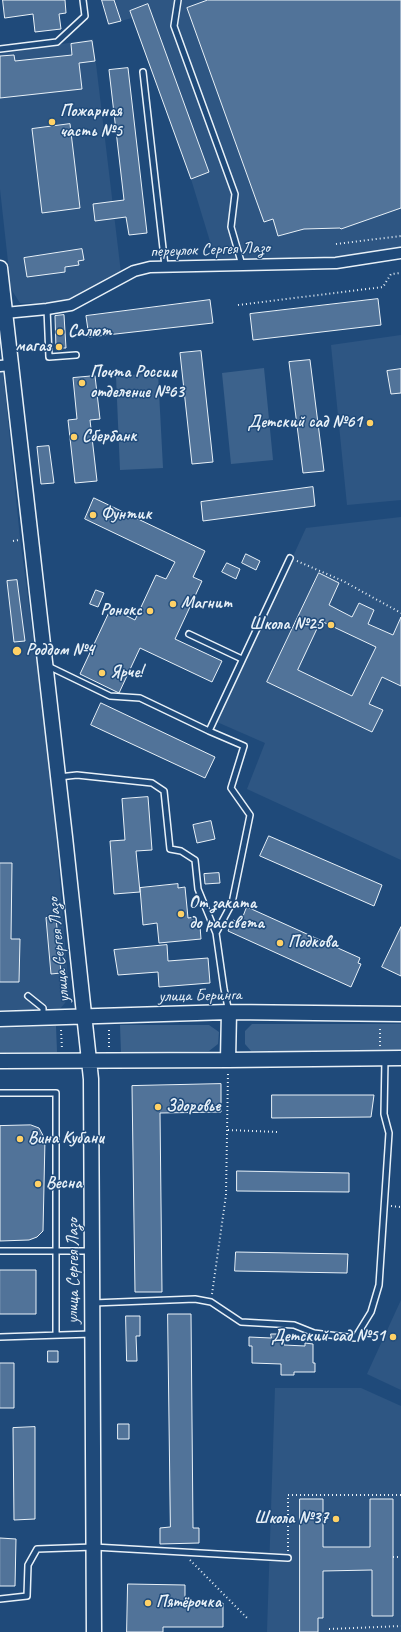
<!DOCTYPE html>
<meta charset="utf-8">
<style>
body{margin:0}
canvas{display:block;background:#1f4a7a}
</style>
<canvas width="401" height="1632"></canvas>
<script>
const g = document.querySelector('canvas').getContext('2d');
g.lineJoin = 'round';
function paint(path, color) { g.fillStyle = color; g.fill(path, 'evenodd'); }
function stroke(path, color, width, dash) { g.strokeStyle = color; g.lineWidth = width; g.lineCap = dash ? 'butt' : 'round'; g.setLineDash(dash || []); g.stroke(path); }
function write(font, color, halo, rows, align = 'center') {
  g.font = font + ' Caveat,sans-serif'; g.lineWidth = 3; g.setLineDash([]); g.textBaseline = 'middle'; g.strokeStyle = halo; g.fillStyle = color; for (const [text, x, y, turn = 0] of rows) {
    g.save(); g.translate(x, y); g.rotate((+turn || 0) * Math.PI / 180); g.textAlign = isNaN(turn) ? turn : align; if (halo) g.strokeText(text, 0, 0); g.fillText(text, 0, 0); g.restore();
  }
}
paint(new Path2D(`
 M102 0H401V249L335 258 216 261 191 179 132 18 109 24Z
 M93 39 121 273 69 300 47 304 20 303 11 289 0 189V54Z
 M401 335V500L347 505 331 345Z
 M0 359H1L5 391 20 538 50 763 69 993 65 1003 58 1011 0 1010Z
 M401 517V860L247 789 265 743 217 722 306 528Z
 M401 1300V1390L367 1374Z
 M275 1388H361L401 1406V1632H267Z`), '#2e5683');
paint(new Path2D(`
 M264 368 273 460 231 464 222 373Z
 M158 373 163 468 120 470 116 376Z
 M252 1024H401V1051H251L245 1044V1031Z
 M120 1025H209L219 1032 218 1044 209 1051 121 1052Z
 M56 1026 57 1052H0V1028Z`), '#3c628c');
const building = new Path2D(`
 M3 0H65L66 13 59 14 61 29 35 32 33 14 5 18Z
 M102 0H114L121 21 109 24Z
 M208 0H401V208L341 229 340 228 304 229 278 236 273 219 264 222 187 8Z
 M148 4 209 172 191 179 130 11Z
 M92 41 95 61 79 63 82 89 0 98V56L14 55 15 61 72 55 71 44Z
 M128 68 147 233 129 235 126 217 95 221 93 204 124 200 109 70Z
 M70 124 80 208 42 213 32 129Z
 M82 249 84 260 78 261 79 265 65 267V272L27 277 24 258Z
 M378 299 381 325 253 340 250 314Z
 M210 300 213 323 89 337 86 316Z
 M64 315 66 348H56L55 316Z
 M201 351 213 462 192 464 180 353Z
 M310 360 324 471 303 473 289 362Z
 M401 369V393L391 394 387 371Z
 M95 376 100 419 90 420 97 481 75 483 68 420 77 419 73 378Z
 M49 446 54 483 41 484 37 447Z
 M313 487 315 506 203 521 201 502Z
 M94 498 205 551 193 577 202 581 175 639 222 661 212 682 140 648 119 693 80 674 111 608 135 620 156 575 166 579 175 562 85 519Z
 M246 554 260 561 256 570 242 563Z
 M227 563 240 569 236 579 222 572Z
 M319 573 339 583 329 605 352 617 359 603 374 610 368 624 393 635 401 617V686L382 677 369 704 383 710 372 732 267 682ZM321 621 376 647 352 696 298 670Z
 M17 580 25 641 14 642 7 581Z
 M96 590 104 593 98 607 90 604Z
 M101 703 215 757 205 778 91 725Z
 M148 797 152 850 136 851 140 892 114 894 110 841 125 840 122 799Z
 M211 821 215 839 197 843 193 825Z
 M269 836 382 885 374 906 260 856Z
 M0 863H12L11 939H20L19 982H0Z
 M219 873 220 883 205 884 204 874Z
 M178 884V888L185 887 188 918 196 917 197 925 200 926 201 939 159 943 157 923 143 925 140 888Z
 M247 907 360 958 358 963 361 964 351 987 228 931 233 920 240 923Z
 M56 917 61 973 51 974 46 918Z
 M401 927V976L382 967Z
 M167 945 168 961 208 958 210 983 159 987 158 972 118 975 114 950Z
 M221 1084V1112L160 1113 162 1292H135L132 1086Z
 M272 1095H374L371 1117 272 1118Z
 M31 1125 39 1128 45 1139 43 1231 37 1237 29 1240 0 1241V1126Z
 M237 1171 349 1173V1192L237 1191Z
 M236 1252 348 1254 347 1273 235 1271Z
 M0 1270H36V1314H0Z
 M168 1314H191L193 1528H199V1543L160 1544V1528L170 1527Z
 M126 1316H140V1336H136L137 1361H127Z
 M271 1334H284V1345L305 1346V1343L313 1344V1363H315V1372H294V1375H281V1364L252 1363V1346H249V1337L271 1338Z
 M48 1351H58V1362H48Z
 M0 1363H14V1408H0Z
 M118 1424H129V1439H118Z
 M35 1427V1519L14 1520 13 1428Z
 M300 1499H323V1547H370V1499H393V1616H372V1570L323 1571V1618H318V1632H300Z
 M0 1538 16 1539 15 1586H0Z
 M128 1584 185 1585V1603H223V1627H163V1632H127Z`);
paint(building, '#517399');
stroke(building, '#e8f1f8', 1);
const lane = new Path2D(`
 M178 0 174 26 235 194 231 227 242 265
 M0 49 57 42 85 16 83 0
 M143 72 165 266
 M47 309 49 357 76 355
 M189 634 242 659
 M48 666 110 696 140 698 209 731 290 558
 M209 731 244 746 231 788 250 815 232 903 216 933
 M59 777 77 775 152 783 164 791 170 849 181 851 195 860 198 889 216 933 224 989 229 1012
 M28 996 43 1008V1016
 M0 1093H56V1335
 M0 1251H91
 M93 1303 195 1299 211 1302 241 1322 294 1325 314 1333 355 1338 371 1312 379 1285 389 1133 384 1114 385 1059
 M0 1337 91 1334
 M0 1599 27 1596 28 1565 37 1549 94 1547 288 1558`);
const street = new Path2D(`
 M5 313 47 309 71 305 134 271 150 267 336 263 401 253
 M0 366 11 365`);
const secondary = new Path2D(`
 M0 268 65 837 91 1079 94 1632
 M0 1019 229 1012 401 1014
 M228 1060 229 1012
 M0 1061 228 1060 401 1058`);
stroke(lane, '#e8f1f8', 8);
stroke(street, '#e8f1f8', 13);
stroke(secondary, '#e8f1f8', 17);
stroke(new Path2D(`
 M336 244 401 236
 M238 305 383 287 391 274 401 273
 M13 541 19 540
 M297 561 343 581 401 613
 M61 1030 62 1049
 M109 1030V1048
 M380 1046V1026
 M228 1130 278 1132
 M391 1206 401 1207
 M212 1294 226 1195 228 1072
 M288 1551V1495H401
 M393 1557H401
 M190 1560 248 1619
 M329 1629 401 1626`), '#e8f1f8', 2, [1, 3]);
stroke(lane, '#1f4a7a', 5);
stroke(street, '#1f4a7a', 10);
stroke(secondary, '#1f4a7a', 14);
for (const [x, y, r, color] of [
 [52,122,4,"#ffd166"],
 [60,332,4,"#ffd166"],
 [59,347,4,"#ffd166"],
 [82,383,4,"#ffd166"],
 [370,423,4,"#ffd166"],
 [74,437,4,"#ffd166"],
 [93,515,4,"#ffd166"],
 [173,604,4,"#ffd166"],
 [150,611,4,"#ffd166"],
 [331,625,4,"#ffd166"],
 [17,651,5,"#ffd166"],
 [102,673,4,"#ffd166"],
 [181,914,4,"#ffd166"],
 [280,943,4,"#ffd166"],
 [158,1107,4,"#ffd166"],
 [20,1139,4,"#ffd166"],
 [38,1184,4,"#ffd166"],
 [393,1337,4,"#ffd166"],
 [336,1519,4,"#ffd166"],
 [148,1603,4,"#ffd166"]
]) { const dot = new Path2D(); dot.arc(x, y, r, 0, 2 * Math.PI); g.fillStyle = color; g.fill(dot); stroke(dot, '#1f4a7a', 1.5); }
write('bold 17px', '#e8f1f8', '#1f4a7a', [
 ["Пожарная",60,112],
 ["часть №5",60,132],
 ["Салют",68,332],
 ["магаз",51,347,"right"],
 ["Почта России",90,373],
 ["отделение №63",90,393],
 ["Детский сад №61",362,423,"right"],
 ["Сбербанк",82,437],
 ["Фунтик",101,515],
 ["Магнит",181,604],
 ["Ронокс",142,611,"right"],
 ["Школа №25",323,625,"right"],
 ["Роддом №4",26,651],
 ["Ярче!",110,673],
 ["От заката",189,904],
 ["до рассвета",189,924],
 ["Подкова",288,943],
 ["Здоровье",166,1107],
 ["Вина Кубани",28,1139],
 ["Весна",46,1184],
 ["Детский сад №51",385,1337,"right"],
 ["Школа №37",328,1519,"right"],
 ["Пятёрочка",156,1603]
], 'left');
write('17px', '#e8f1f8', '#1f4a7a', [
 ["переулок Сергея Лазо",210,250,-2],
 ["улица Сергея Лазо",59,950,-96],
 ["улица Беринга",200,996,-1],
 ["улица Сергея Лазо",74,1271,-90]
]);
</script>
